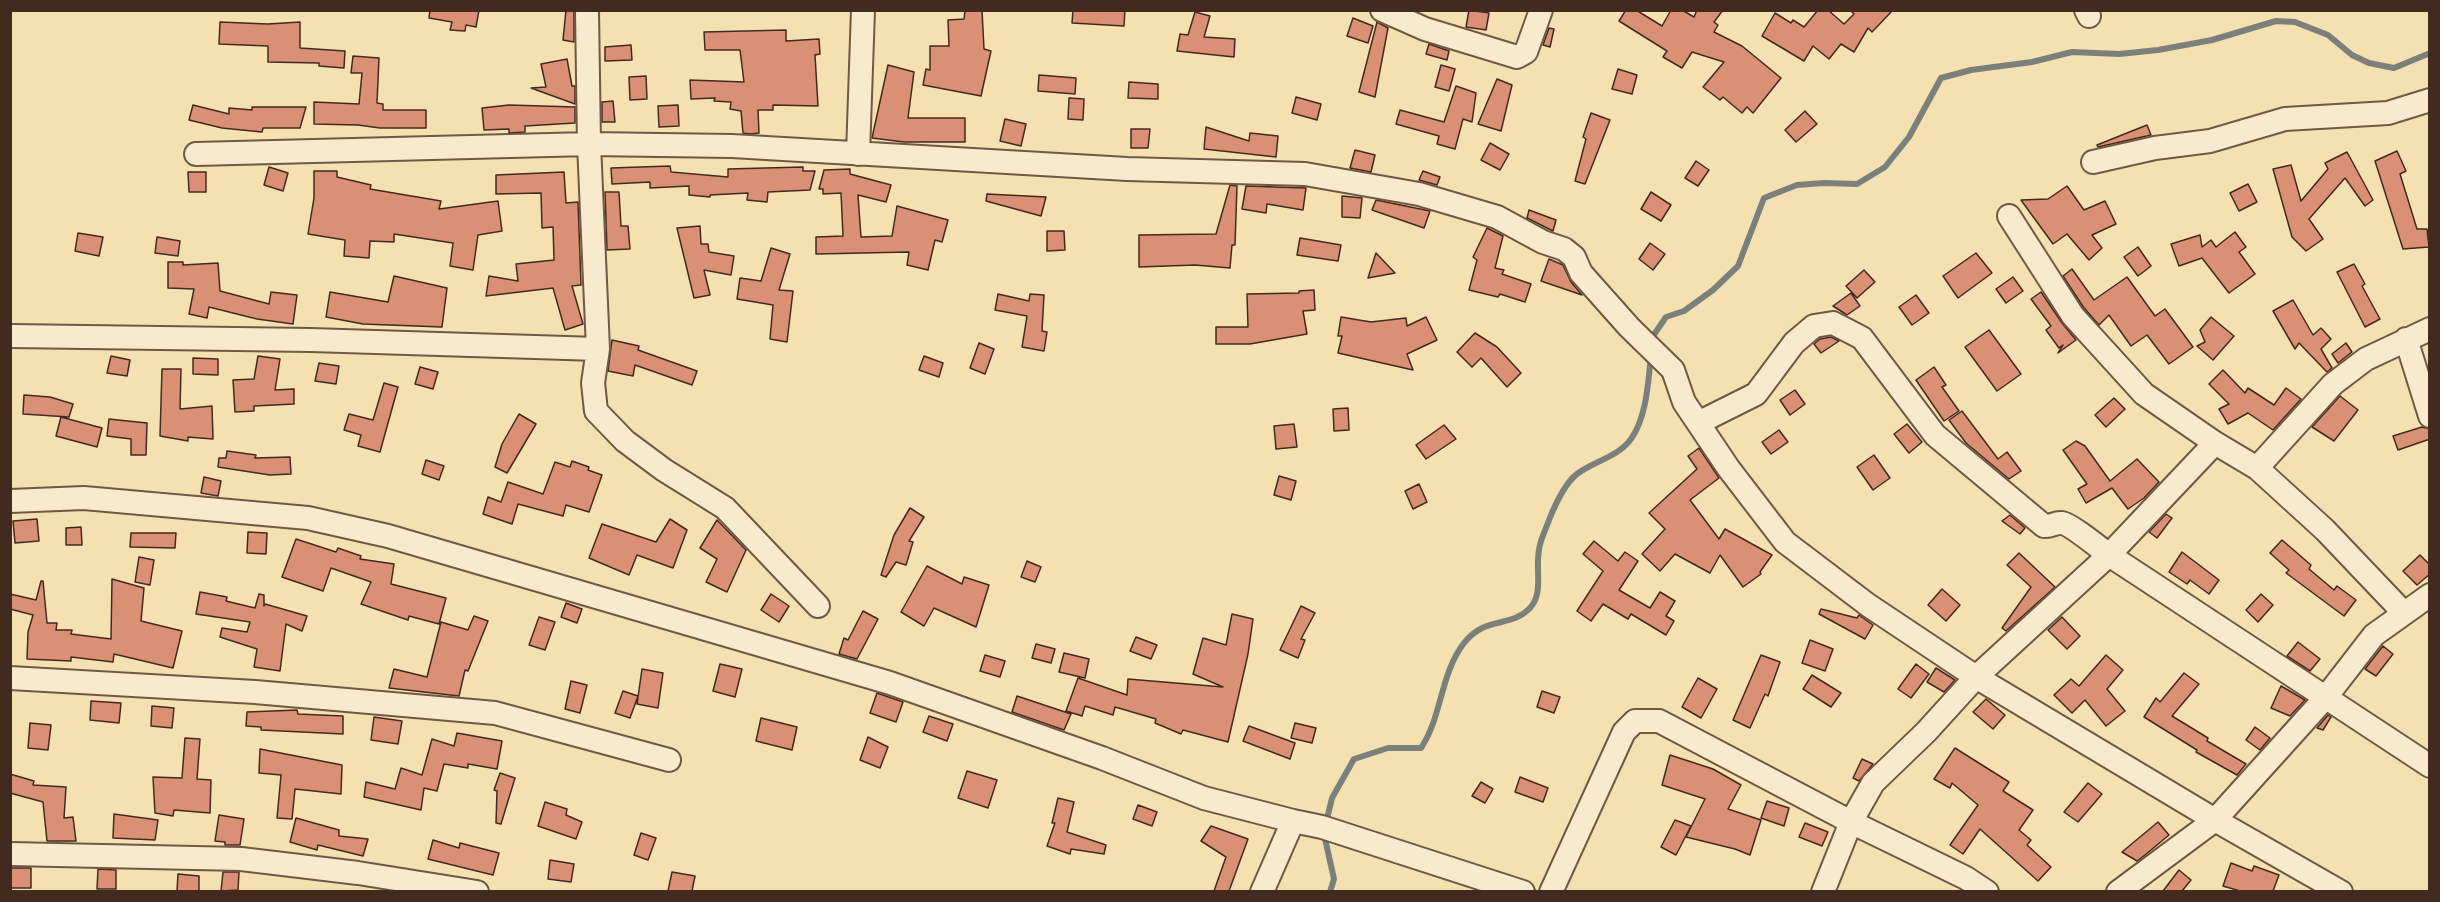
<!DOCTYPE html>
<style>
body{margin:0}
#map{position:relative;width:2440px;height:902px;overflow:hidden;background:#f5e0b2;font-family:"Sorts Mill Goudy",serif}
canvas{display:block}
.frame{position:absolute;inset:0;border:12px solid #432a1f;pointer-events:none}
</style>
<div id="map">
<canvas width="2440" height="902"></canvas>
<div class="frame"></div>
</div>
<script>
const g = document.querySelector('canvas').getContext('2d');
g.lineJoin = 'round';
function stroke(path, color, width, dash) { g.strokeStyle = color; g.lineWidth = width; g.lineCap = dash ? 'butt' : 'round'; g.setLineDash(dash || []); g.stroke(path); }
function paint(path, color) { g.fillStyle = color; g.fill(path, 'evenodd'); }
stroke(new Path2D(`
 M1653 342V336L1666 317 1684 311 1713 290 1738 266 1764 198 1797 185 1824 183 1857 184 1885 167 1909 137 1941 78 1971 70 2032 62 2072 52 2119 54 2158 50 2212 40 2276 21 2295 22 2328 35 2352 55 2369 63 2394 68 2430 53
 M1326 823 1332 798 1354 759 1388 748H1421C1442 717 1440 674 1464 643 1486 615 1510 629 1530 608 1544 593 1535 568 1539 550 1540 540 1546 529 1549 520 1555 505 1564 484 1577 474 1594 461 1618 457 1631 439 1647 416 1648 382 1651 356
 M1324 834 1334 879 1330 892`), '#7c807b', 6);
const building = new Path2D(`
 M430 10H479L476 27 466 25 465 31 450 30 452 22 429 18Z
 M566 10H574V42L563 40Z
 M965 10H982L984 49 991 51 981 96 923 85 926 69 930 70V46H949L948 20 964 19Z
 M1073 10H1125L1124 26 1072 23Z
 M1469 10 1489 13 1486 30 1466 27Z
 M1626 10H1636L1662 26 1671 10H1682L1694 17 1697 10H1723L1714 22 1718 25 1714 32 1742 46 1781 78 1753 113 1747 107 1742 113 1723 97 1720 100 1703 87 1724 62 1692 52 1682 68 1663 57 1667 51 1619 21Z
 M1818 10H1828L1844 24 1854 14 1850 10H1893L1872 32 1868 28 1854 52 1841 44 1829 59 1813 46 1804 61 1762 36 1775 13 1791 23 1793 20 1804 27Z
 M1195 12 1210 16 1204 37 1235 39 1234 57 1177 51 1180 34 1188 35Z
 M1353 18 1373 26 1368 43 1347 36Z
 M220 22 268 24 300 22V48L345 51 344 68 319 66V63L268 62V46L219 44Z
 M1377 22 1388 28 1375 97 1359 92Z
 M1549 28 1554 29 1550 47 1543 45Z
 M786 30V41L819 39 820 54 815 55 818 106 773 105V110H758L759 133 750 134 743 133 741 111 730 109 731 102 714 101 715 98 691 99 690 80 744 82 740 50H705L704 32Z
 M1429 44 1449 51 1447 60 1426 54Z
 M631 45 632 60 605 61V47Z
 M353 56 379 58 377 103 383 104V110H426V128H380L358 125 314 124V102L359 104 362 73H351Z
 M567 59 572 86H575V104L531 88 546 87 541 64Z
 M888 65 914 72 908 118H965V142H904L872 138Z
 M1441 65 1455 69 1449 91 1435 87Z
 M1618 69 1637 75 1632 94 1612 89Z
 M1039 75 1076 78 1075 94 1038 91Z
 M646 76 647 99 630 100 629 77Z
 M1497 79 1512 85 1501 131 1478 124Z
 M1129 82 1158 84V99L1128 98Z
 M1456 86 1476 93 1472 122 1463 119 1455 149 1437 144 1439 136 1396 124 1400 110 1444 122Z
 M1296 97 1321 104 1317 120 1292 113Z
 M1069 98 1084 99 1083 120 1068 119Z
 M613 101 615 122H602V102Z
 M193 105 229 114V108L252 110V107H306L300 128H263L262 132 222 128 189 120Z
 M509 105 575 107V123L525 126V132L509 133V129L484 130 482 108Z
 M678 105 679 126 659 127 658 106Z
 M1805 111 1817 124 1796 142 1785 130Z
 M1591 113 1610 120 1585 184 1575 181 1586 139 1583 137Z
 M1005 119 1026 124 1021 146 1000 141Z
 M2147 125 2151 135 2098 147 2097 145Z
 M1206 127 1249 141 1250 133 1278 136 1276 157 1204 149Z
 M1131 129H1150L1148 148H1131Z
 M1490 143 1509 154 1500 170 1481 160Z
 M1355 150 1375 155 1371 172 1350 168Z
 M2397 151 2406 171 2400 174 2417 229H2427L2429 247 2403 249 2375 161Z
 M2347 152 2373 200 2365 206 2345 178 2309 219 2323 239 2306 251 2292 237 2273 169 2291 165 2301 201 2328 169 2325 163Z
 M1696 161 1709 170 1698 186 1685 178Z
 M670 166 671 172 728 177V169L803 167V171H815L810 190 768 192 767 202 747 200 748 193 710 195V197L689 195V186L650 188V182L612 184 611 168Z
 M269 167 288 173 283 191 264 185Z
 M850 169V174L891 185 886 202 858 195 861 237 892 236 897 206 948 220 942 242 935 240 928 270 907 265 909 252 816 254V237L843 236 841 193 823 194V189H819L824 170Z
 M314 171H337V177L371 185 370 189 441 201 439 209 498 201 502 231 478 235 473 270 450 266 453 243 394 234V242L370 241 369 258 344 256 345 240 308 234 314 198Z
 M1423 171 1440 177 1437 185 1419 180Z
 M188 172H206V192H189Z
 M564 172 566 203 578 202 581 285 572 286 583 324 565 330 553 288 486 296 489 276 518 281 516 264 554 260 553 227 542 228 541 193 496 194V175Z
 M2248 184 2257 202 2239 211 2230 193Z
 M1230 185 1237 186 1235 245H1232L1230 268 1195 265 1139 267V235L1216 234Z
 M1246 186 1306 188 1303 210 1267 204 1266 213 1242 209Z
 M2067 186 2084 210 2105 201 2116 224 2092 235 2102 248 2089 260 2067 234 2053 244 2021 200 2048 199Z
 M605 192H619L621 226H628L630 249 607 250Z
 M1651 192 1671 205 1661 221 1641 209Z
 M987 194 1046 197 1041 216 986 201Z
 M1342 196 1362 198 1360 218 1342 217Z
 M1376 200 1430 211 1424 228 1372 210Z
 M1529 210 1556 220 1553 231 1527 218Z
 M700 226 701 244H708L709 252 734 256 731 275 704 270 710 295 694 298 677 228Z
 M1487 228 1503 236 1495 268 1504 270 1502 274 1531 284 1525 302 1500 294 1498 297 1469 290 1477 260 1473 257Z
 M1047 231H1064L1065 250 1047 251Z
 M2235 232 2246 247 2239 252 2255 274 2229 293 2202 258 2179 266 2171 244 2200 235 2202 247 2211 240 2216 247Z
 M78 233 103 237 99 256 75 251Z
 M157 237 180 241 178 256 155 253Z
 M1300 238 1341 245 1338 261 1297 255Z
 M1650 243 1665 254 1653 270 1639 259Z
 M2138 247 2151 266 2138 276 2124 257Z
 M771 248 790 254 779 290 793 291 787 342 770 339 773 305 737 299 740 278 761 281Z
 M1376 253 1395 273 1368 278Z
 M1976 253 1992 273 1958 298 1943 276Z
 M1549 259 1563 265 1571 282 1582 295 1541 281Z
 M168 262H183V265L218 263 220 291 269 304 271 292 297 295 293 324 257 319 209 307 207 318 189 314 194 289 168 288Z
 M2354 264 2365 284 2362 286 2380 319 2365 327 2337 272Z
 M2072 269 2094 300 2127 277 2155 316 2165 309 2193 347 2169 364 2147 335 2131 346 2109 315 2099 325 2084 308 2063 276Z
 M1864 270 1875 282 1857 298 1846 286Z
 M394 276 447 288 442 327 363 324 326 317 330 292 388 302Z
 M2013 277 2023 291 2006 303 1996 289Z
 M1314 290 1315 310 1303 311 1307 334 1250 344H1216V327H1248L1247 294 1299 293V291Z
 M2041 292 2062 323 2076 340 2058 353 2063 345 2059 348 2046 330 2051 326 2031 299Z
 M1851 293 1860 306 1847 315 1833 306Z
 M998 294 1029 301 1030 294 1044 295 1042 331 1047 332 1044 351 1022 347 1027 316 995 310Z
 M1916 295 1929 313 1912 325 1899 307Z
 M2293 300 2313 335 2321 328 2331 339 2321 349 2332 368 2327 372 2299 343 2295 349 2273 311Z
 M1341 317 1371 322 1406 318 1407 326 1426 317 1437 340 1407 354 1413 370 1338 353 1342 336H1338Z
 M2211 317 2234 336 2213 360 2197 346 2205 342 2200 330Z
 M1989 330 2021 374 1997 391 1965 347Z
 M1475 333 1497 347 1521 373 1507 387 1481 358 1472 367 1457 352Z
 M1831 337 1839 341 1821 353 1814 344 1820 339Z
 M612 340 639 346 638 350 697 371 692 385 635 365 633 376 608 371Z
 M979 343 994 349 985 374 970 368Z
 M2346 343 2352 352 2338 363 2332 354Z
 M111 356 130 360 127 376 107 373Z
 M258 356 280 359 275 390 294 389V404L254 406V411L235 412 233 380 254 379Z
 M924 356 943 363 939 377 919 370Z
 M193 358 218 359V375L193 374Z
 M319 363 339 366 336 384 315 381Z
 M420 367 438 372 433 389 415 384Z
 M1934 367 1946 385 1942 387 1959 411 1944 421 1916 380Z
 M162 369H181L180 409 212 406 213 439 188 437V441L160 436Z
 M2223 370 2245 393 2248 388 2274 405 2286 388 2301 399 2273 430 2248 413 2228 424 2219 409 2229 404 2209 384Z
 M384 383 398 387 380 452 358 446 361 435 344 430 349 414 373 420Z
 M1795 390 1805 404 1790 415 1780 400Z
 M24 395 50 397 73 404 69 417 23 414Z
 M2340 396 2358 410 2334 441 2312 427Z
 M2114 398 2125 409 2106 427 2095 415Z
 M1348 408 1349 430 1334 431 1333 409Z
 M1962 411 1998 459 2007 452 2021 471 2009 479 1966 443 1949 420Z
 M519 414 536 424 507 473 495 467 502 444Z
 M61 417 102 428 97 447 56 436Z
 M109 419 147 423 146 455H131V439L107 436Z
 M1294 424 1297 447 1276 449 1274 426Z
 M1907 424 1922 442 1909 453 1894 434Z
 M1444 425 1456 439 1426 459 1416 445Z
 M2422 427 2430 429V439L2398 450 2393 436Z
 M1779 430 1788 442 1771 454 1762 442Z
 M2076 441 2085 446 2110 481 2137 459 2159 482 2144 498 2128 509 2112 488 2086 503 2078 489 2087 484 2063 450Z
 M1699 448 1719 478 1690 500 1719 539 1725 529 1772 555 1760 572 1761 574 1743 587 1720 555 1710 573 1675 554 1660 571 1642 554 1665 529 1649 513 1697 469 1688 456Z
 M227 451 256 455 255 458 290 457 291 474 270 475 218 467 219 458H226Z
 M1874 455 1890 478 1873 490 1857 467Z
 M426 460 444 466 439 480 422 474Z
 M572 461 589 467 588 470 602 475 589 512 566 505 563 516 518 504 512 524 483 514 488 497 501 502 508 482 543 494 555 462 570 467Z
 M1279 476 1296 481 1291 500 1274 495Z
 M204 477 221 481 218 496 201 493Z
 M1419 484 1427 502 1413 509 1405 491Z
 M910 508 924 517 909 541 913 542 906 565 896 562 886 577 881 575 894 535Z
 M2166 514 2172 518 2157 538 2149 532Z
 M2010 515 2025 528 2020 534 2002 521Z
 M37 519 39 541 15 543 13 521Z
 M670 519 687 530 673 568 637 555 629 575 589 558 602 524 656 542Z
 M717 520 746 550 727 592 706 582 717 559 700 548Z
 M81 527 82 545H66V528Z
 M248 532 267 533 266 554 247 553Z
 M131 533H176L175 548 130 547Z
 M296 539 336 552 338 548 361 556 360 559 394 564 391 584 446 598 439 624 409 616 408 620 361 604 371 582 331 568 323 591 282 577Z
 M2282 540 2311 565 2309 569 2334 590 2337 586 2356 600 2344 616 2286 573 2289 570 2270 553Z
 M1594 541 1618 561 1625 552 1638 561 1619 590 1650 608 1660 592 1675 601 1666 616 1674 621 1666 635 1631 614 1628 619 1603 604 1591 621 1577 611 1603 571 1583 554Z
 M2182 552 2219 580 2209 594 2190 580 2187 584 2169 572Z
 M2019 553 2055 587 2006 631 2002 628 2031 587 2007 565Z
 M2420 555 2430 565V574L2417 585 2403 571Z
 M139 557 154 560 150 585 135 582Z
 M1027 561 1041 567 1035 582 1021 577Z
 M927 566 962 584 964 577 989 585 976 627 934 608 924 626 901 612Z
 M112 579 144 588 141 621 182 631 173 668 114 654 113 662 71 657V661L27 659 28 632 33 615 10 609V594L36 600 41 581H43L47 623H57L56 630H72L71 634 111 639Z
 M1942 589 1960 605 1946 621 1928 605Z
 M200 592 227 597 226 601 255 608 259 594 264 595V606L265 604 307 616 302 631 286 624 280 671 254 667 257 649 220 637 222 628 247 632 250 622 196 614Z
 M771 594 789 606 779 622 761 610Z
 M2261 594 2273 605 2258 622 2246 610Z
 M566 603 582 609 577 623 561 617Z
 M1301 606 1315 613 1301 639 1305 640 1298 658 1280 650Z
 M1821 609 1857 618 1859 615 1873 625 1865 639 1819 614Z
 M863 611 878 619 857 659 839 654 844 638 848 640Z
 M1232 614 1253 619 1248 654 1228 742 1183 730 1181 734 1155 723 1156 719 1115 707 1113 715 1085 706 1082 716 1066 711 1078 678 1127 695 1128 679 1223 687 1193 674 1203 638 1226 645Z
 M474 616 488 621 468 671 465 670 459 696 389 688 394 669 427 677 441 622 468 630Z
 M539 617 555 622 545 650 529 645Z
 M2062 617 2080 636 2067 649 2048 630Z
 M1136 637 1157 645 1151 659 1130 651Z
 M1810 640 1833 649 1825 671 1802 663Z
 M2298 642 2320 659 2310 671 2287 656Z
 M1036 644 1055 649 1051 663 1032 658Z
 M2383 646 2393 654 2376 676 2365 669Z
 M1064 653 1089 659 1085 678 1059 672Z
 M985 655 1005 661 1000 677 980 671Z
 M1761 655 1780 662 1768 696 1765 694 1750 728 1733 720Z
 M2106 655 2123 670 2107 689 2125 711 2106 726 2085 700 2072 713 2054 695 2071 679 2079 686Z
 M720 664 742 669 735 697 713 691Z
 M1916 664 1929 674 1911 698 1898 689Z
 M1936 668 1955 680 1944 692 1927 682Z
 M642 669 663 673 658 708 637 704Z
 M2184 673 2199 684 2172 716 2208 738 2207 741 2246 764 2237 775 2196 752 2197 750 2144 717 2156 698 2160 702Z
 M1812 675 1841 693 1831 707 1803 689Z
 M1698 678 1717 689 1701 718 1682 707Z
 M571 681 587 685 580 713 565 709Z
 M2281 686 2305 700 2290 716 2271 708Z
 M623 691 638 696 630 718 615 713Z
 M1542 691 1560 697 1554 713 1537 707Z
 M877 693 903 702 896 722 870 713Z
 M1017 696 1071 714 1064 730 1012 712Z
 M1986 699 2005 715 1993 729 1973 712Z
 M91 701 121 703 119 723 90 720Z
 M152 706 174 708 172 728 151 726Z
 M297 710 298 714 343 716V734L261 730V727L246 726 247 712Z
 M2328 715 2331 717 2323 730 2317 728Z
 M929 716 953 724 947 741 923 732Z
 M374 717 402 721 398 744 371 740Z
 M761 718 797 727 792 750 756 741Z
 M30 723 51 725 48 750 28 748Z
 M1295 723 1316 728 1312 743 1291 738Z
 M1249 726 1295 743 1290 759 1243 741Z
 M2255 727 2270 738 2260 750 2246 740Z
 M457 733 502 741 497 769 468 764V768L444 764 437 791 424 788 421 810 364 797 366 782 395 789 401 768 422 775 432 739 454 746Z
 M868 737 888 747 880 768 860 760Z
 M185 738 200 739 197 779 211 780 210 813 174 810 173 816 155 813 153 777 182 778Z
 M1955 748 2009 782 2003 791 2033 810 2019 830 2031 840 2027 845 2051 867 2038 881 1980 829 1963 854 1950 845 1978 805 1952 783 1950 788 1934 779Z
 M260 749 342 765 341 794 295 789 292 819 277 818 281 775 259 773Z
 M1670 755 1713 769 1741 785 1728 809 1761 820 1750 855 1735 849 1686 837 1705 799 1662 785Z
 M1862 759 1873 764 1859 781 1853 778Z
 M967 771 997 780 988 808 958 798Z
 M500 773 515 778 501 824 496 823 497 791 494 790Z
 M10 774 34 781 33 785 66 787 64 818 73 817 76 841H47L43 802 10 793Z
 M1520 777 1548 788 1543 802 1515 792Z
 M1481 782 1493 789 1485 803 1472 796Z
 M2088 783 2102 794 2078 822 2064 812Z
 M1058 798 1074 802 1067 832 1106 845 1104 854 1071 849 1070 854 1047 846 1055 823H1052Z
 M1767 801 1789 808 1784 826 1761 818Z
 M545 802 567 809 566 815 582 822 576 839 538 826Z
 M1138 805 1157 812 1152 826 1133 819Z
 M114 814 158 820 155 840 113 838Z
 M219 815 244 819 240 845H225V842L215 841Z
 M296 818 339 830V836L368 839 363 856 318 845 317 850 290 842Z
 M1675 820 1691 826 1676 855 1661 847Z
 M2158 822 2169 835 2145 855 2137 861 2122 852Z
 M1805 823 1828 832 1822 846 1799 837Z
 M1211 826 1248 839 1229 891H1214L1226 857 1201 841Z
 M641 833 656 838 648 860 634 855Z
 M433 840 459 848 460 843 499 853 493 875 428 859Z
 M550 860 574 864 571 882 548 879Z
 M2231 863 2252 871 2254 866 2279 875 2273 891H2240L2223 886Z
 M10 868H31V888H10Z
 M98 869 116 870V889H97Z
 M2179 870 2191 880 2182 891H2163Z
 M223 872H239L238 890 221 891Z
 M672 872 695 876 692 891H668Z
 M178 874 199 876V891H177Z`);
paint(building, '#d99074');
stroke(building, '#432a1f', 1.5);
const minor = new Path2D(`
 M587 10 589 144 598 349 593 383 596 411 625 441 664 470 725 508 818 606
 M1382 10 1425 29 1517 57 1526 52 1541 10
 M2086 10 2089 16
 M196 154 589 144 732 146 1127 169 1305 174 1419 194 1497 217 1543 242 1564 249 1574 257 1581 273 1629 327 1673 370 1684 402 1729 469 1785 542 1868 605 1976 677 2215 820 2341 892
 M858 154 863 10
 M2093 162 2155 148 2210 141 2285 119 2388 113 2430 100
 M2009 216 2073 316 2144 394 2215 443 2257 468 2325 530 2403 612
 M10 336 311 340 598 349
 M2406 339 2430 416
 M1698 423 1756 394 1794 343 1814 326 1833 323 1862 338 1935 435 2044 526C2051 527 2055 522 2062 523 2070 524 2101 549 2109 555L2430 766
 M2257 468 2333 384 2366 359 2430 329
 M10 501 84 498 308 518 388 536 890 683 1102 758 1204 798 1293 821 1322 827 1523 892
 M10 678 255 692 495 713 669 760
 M10 854 241 859 358 873 477 892
 M1262 892 1293 821
 M1551 892 1624 732 1635 721H1659L1851 822 1966 878 1987 892
 M1823 892 1851 822 1873 783 1926 732 1976 677 2109 555 2215 443
 M2118 892 2215 820 2326 697 2374 635 2430 595`);
stroke(minor, '#705844', 26);
stroke(minor, '#f8ebcd', 22);
</script>
